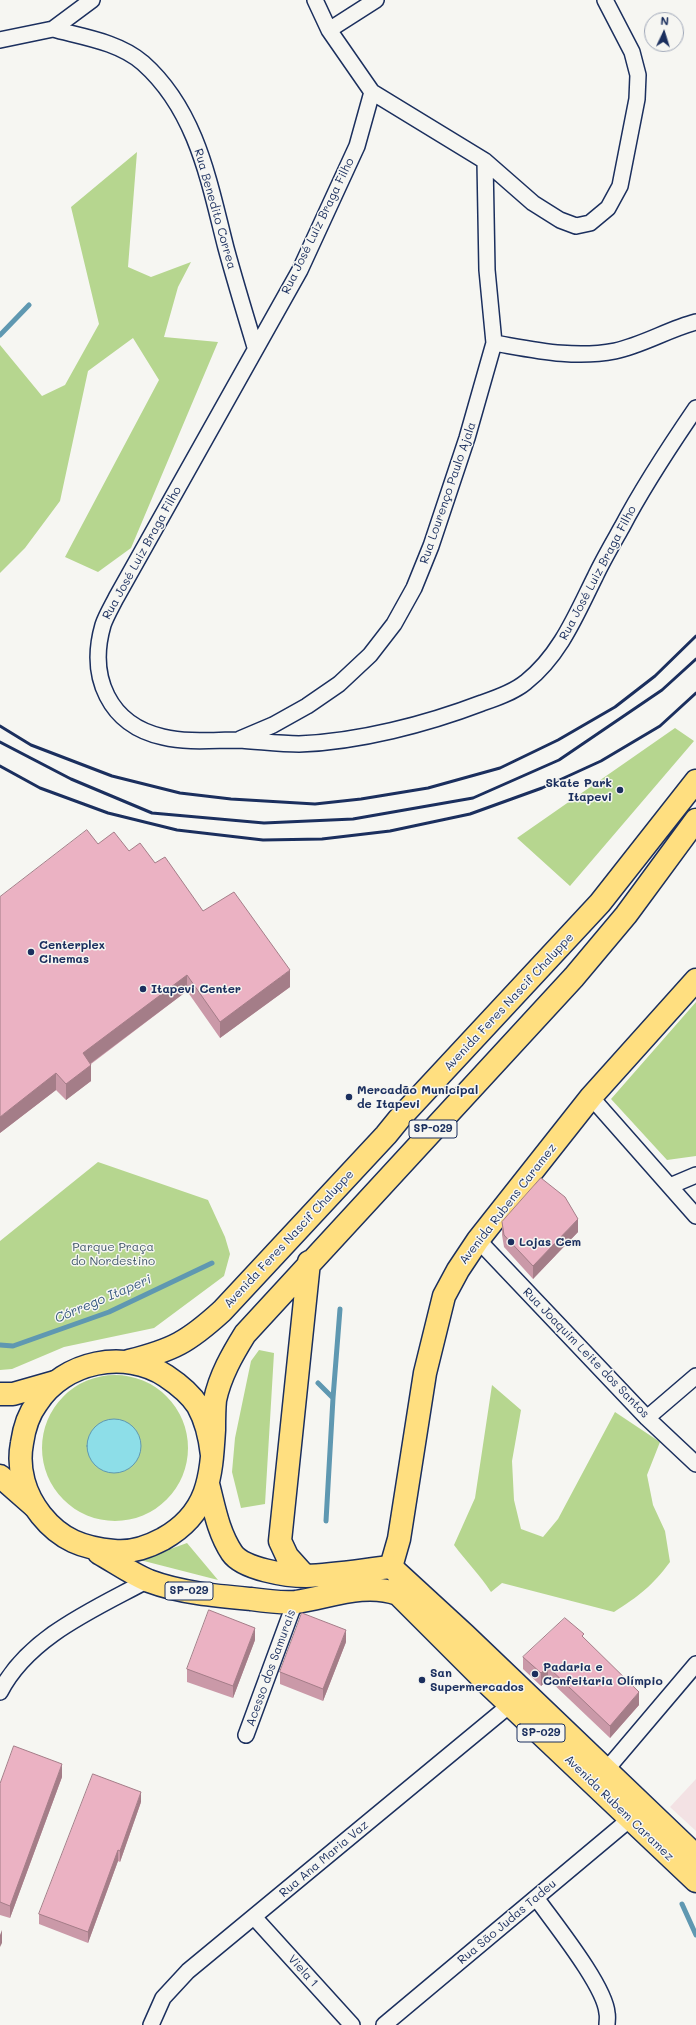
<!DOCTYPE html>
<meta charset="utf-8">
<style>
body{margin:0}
#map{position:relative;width:696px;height:2025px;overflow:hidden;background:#f6f6f2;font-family:Mali,sans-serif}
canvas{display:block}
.north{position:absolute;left:644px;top:12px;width:40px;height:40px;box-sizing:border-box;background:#f6f6f2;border:1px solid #9ea6b7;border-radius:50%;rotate:4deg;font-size:11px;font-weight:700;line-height:16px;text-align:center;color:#1b2f5e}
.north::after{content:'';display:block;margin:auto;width:14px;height:18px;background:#1b2f5e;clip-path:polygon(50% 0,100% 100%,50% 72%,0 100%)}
</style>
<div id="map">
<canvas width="696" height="2025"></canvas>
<div class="north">N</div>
</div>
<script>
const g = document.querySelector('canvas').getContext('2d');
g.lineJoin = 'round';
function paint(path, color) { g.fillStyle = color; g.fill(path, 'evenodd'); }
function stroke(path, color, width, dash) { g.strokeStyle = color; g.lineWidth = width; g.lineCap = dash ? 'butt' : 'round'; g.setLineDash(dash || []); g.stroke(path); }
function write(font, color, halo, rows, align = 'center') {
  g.font = font + ' Mali,sans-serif'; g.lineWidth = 3; g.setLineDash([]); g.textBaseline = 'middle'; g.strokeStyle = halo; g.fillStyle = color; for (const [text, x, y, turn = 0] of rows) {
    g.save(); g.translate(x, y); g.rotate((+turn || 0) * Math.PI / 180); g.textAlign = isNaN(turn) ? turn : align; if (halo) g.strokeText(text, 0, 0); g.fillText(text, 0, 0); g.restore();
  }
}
paint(new Path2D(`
 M696 1779V1831L670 1807Z`), '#f3e2e4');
paint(new Path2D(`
 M137 152 128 267 151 277 191 262 178 287 164 337 218 342 131 548 98 572 65 557 159 380 133 338 88 371 60 501 25 548 0 573V345L42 396 65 385 99 324 71 207Z
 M675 728 694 741 570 886 517 838Z
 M696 1002V1156L667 1160 611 1099Z
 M98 1162 208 1200 225 1237 230 1254 224 1276 154 1328 64 1347 12 1369 0 1370V1241Z
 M259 1350 274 1353 265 1504 241 1508 232 1472 235 1438 251 1361Z
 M42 1448a73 73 0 1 1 146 0a73 73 0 1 1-146 0Z
 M492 1385 521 1410 512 1461 514 1500 521 1529 543 1537 558 1519 615 1412 660 1442 647 1475 653 1505 665 1531 670 1562C652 1586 639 1596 614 1612L502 1583 491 1592C480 1575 466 1561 454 1545L475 1498Z
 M187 1543 218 1580 140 1560Z`), '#b6d68f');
const water = new Path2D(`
 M87 1446a27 27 0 1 1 54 0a27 27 0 1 1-54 0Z`);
paint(water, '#8ddee8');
stroke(water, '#5f98b1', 1);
stroke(new Path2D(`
 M0 335 29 305
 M0 1345 13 1346 109 1312 212 1263
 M318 1383 333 1398 326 1521
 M333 1398 340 1309
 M682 1904 696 1935`), '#5f98b1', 5);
const minor = new Path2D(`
 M315 0 329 30 372 92 485 161 533 203 560 220 576 226 590 223 608 208 620 186 637 99 638 75 632 52 605 0
 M53 29C83 37 119 42 143 63 197 111 209 182 226 248 235 281 245 314 255 347
 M329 30 376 0
 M0 40 53 29 92 0
 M372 92 357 146 300 270 116 598C112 606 106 616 103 625 88 677 109 725 163 737 188 743 213 740 238 740 258 741 279 744 299 744 358 742 427 724 482 703 497 698 514 692 526 682 560 655 576 615 595 577 603 560 613 543 622 527 644 485 670 446 696 408
 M494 343C535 350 574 359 615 351 643 345 669 329 696 322
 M240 739 273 725 307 706 339 684 370 655 394 624 414 588 431 546 467 438 494 343 487 270 485 161
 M591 1097 696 1216
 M670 1186 696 1175
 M478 1240 647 1418 696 1464
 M647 1418 696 1376
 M0 1692C29 1636 95 1609 148 1580
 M246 1735 295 1602
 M607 1769 696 1664
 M537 1899C554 1923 605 1986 607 2013 608 2017 607 2021 607 2025
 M254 1917 352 2025
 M151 2025 163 1998 188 1971 511 1704
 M384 2025 630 1819`);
const primary = new Path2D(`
 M0 1394H13L55 1382
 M0 1476 34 1506
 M391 1567 399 1539 425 1373 444 1296 458 1270 478 1240 591 1097 696 980`);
const trunk = new Path2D(`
 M129 1361C173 1350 188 1342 222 1311L386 1135 399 1119 600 903 696 781
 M212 1455C210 1437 207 1422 198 1406 190 1393 178 1384 166 1376 125 1349 64 1361 37 1403 28 1415 24 1429 22 1443 17 1469 25 1495 41 1515 61 1540 83 1548 114 1551 131 1553 148 1547 163 1539 209 1513 211 1478 214 1430 214 1420 214 1410 215 1400 220 1376 232 1355 245 1334L574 977 626 915 696 820
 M208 1484C214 1507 218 1532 232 1553 243 1569 287 1576 306 1576 334 1575 363 1570 391 1567L465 1635 696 1856
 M99 1553C115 1562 132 1574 149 1581 181 1593 217 1596 251 1599 265 1601 282 1603 296 1602 330 1597 365 1582 398 1594L487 1683 696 1881
 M305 1576 287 1556 280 1541 309 1262`);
stroke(minor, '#1b2f5e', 18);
stroke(primary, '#1b2f5e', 25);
stroke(trunk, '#1b2f5e', 25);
stroke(minor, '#f6f6f2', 15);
stroke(primary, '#ffdf80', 22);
stroke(trunk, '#ffdf80', 22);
stroke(new Path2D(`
 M0 726 31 745 112 776 180 793 231 799 315 804 361 799 428 788 500 768 558 740 615 707 655 676 696 636
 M0 742 71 779 152 813 264 823 353 819 473 798 559 760 662 690 696 659
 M0 766 40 788 108 813 177 830 263 840 322 839 390 831 470 814 542 788 601 761 660 726 696 693`), '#1b2f5e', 3);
paint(new Path2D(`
 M98 844 129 851 155 863 203 911 290 987 220 1038 187 991 91 1064V1081L66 1100 56 1090 0 1133Z
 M502 1222 578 1232 533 1279 504 1247 502 1235Z
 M584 1638 639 1705 610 1738 548 1679 541 1686 523 1669V1657Z
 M255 1640 233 1698 187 1682V1669Z
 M346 1642 323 1701 280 1684V1672Z
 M62 1777 10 1918 0 1915V1784Z
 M141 1802 120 1862 118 1861 88 1943 39 1924V1914Z`), '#ca99a8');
paint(new Path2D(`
 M290 970V987L220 1038V1022Z
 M187 975V991L83 1069V1053Z
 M91 1065V1081L66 1100V1084Z
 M56 1073V1090L0 1133V1117Z
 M578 1219V1232L533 1279V1266Z
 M255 1628V1640L233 1698V1686Z
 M346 1630V1642L323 1701V1689Z
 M548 1667V1679L541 1686V1673Z
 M639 1692V1705L610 1738V1726Z
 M62 1764V1777L10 1918V1906Z
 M141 1792V1802L120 1862V1851Z
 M118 1850V1861L88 1943V1932Z
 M2 1930V1943L0 1947V1935Z`), '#a47d88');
const building = new Path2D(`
 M87 830 98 844 114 832 129 851 140 843 155 863 165 857 203 911 234 892 290 970 220 1022 187 975 83 1053 91 1065 66 1084 56 1073 0 1117V897Z
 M541 1178 565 1197 578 1219 533 1266 504 1235 502 1222Z
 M209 1610 255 1628 233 1686 187 1669Z
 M302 1613 346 1630 323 1689 280 1672Z
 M565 1618 584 1634 582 1636 639 1692 610 1726 548 1667 541 1673 523 1657Z
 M14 1746 62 1764 10 1906 0 1902V1784Z
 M93 1774 141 1792 120 1851 118 1850 88 1932 39 1914Z`);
paint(building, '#ebb2c3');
stroke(building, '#a47d88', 1);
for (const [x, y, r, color] of [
 [620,790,4,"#1b2f5e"],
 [31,952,4,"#1b2f5e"],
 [143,989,4,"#1b2f5e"],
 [349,1097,4,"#1b2f5e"],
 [511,1242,4,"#1b2f5e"],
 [535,1674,4,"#1b2f5e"],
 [422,1680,4,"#1b2f5e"]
]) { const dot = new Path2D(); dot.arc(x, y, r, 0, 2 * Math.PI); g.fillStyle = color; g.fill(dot); stroke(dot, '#f6f6f2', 1.5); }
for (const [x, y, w] of [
 [433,1129,48],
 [189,1591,48],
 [541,1733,48]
]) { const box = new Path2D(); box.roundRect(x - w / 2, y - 9, w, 18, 3); g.fillStyle = '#f6f6f2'; g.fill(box); stroke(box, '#1b2f5e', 1); }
write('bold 11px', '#1b2f5e', null, [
 ["SP-029",433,1129],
 ["SP-029",189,1591],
 ["SP-029",541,1733]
]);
write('12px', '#1b2f5e', '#f6f6f2', [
 ["Rua Benedito Correa",215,209,74],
 ["Rua José Luiz Braga Filho",318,226,-64],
 ["Rua Lourenço Paulo Ajala",448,493,-71],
 ["Rua José Luiz Braga Filho",142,553,-61],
 ["Rua José Luiz Braga Filho",598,573,-62],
 ["Avenida Feres Nascif Chaluppe",509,1002,-47],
 ["Avenida Rubens Caramez",508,1204,-52],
 ["Avenida Feres Nascif Chaluppe",289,1239,-47],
 ["Rua Joaquim Leite dos Santos",586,1353,46],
 ["Acesso dos Samurais",271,1668,-70],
 ["Avenida Rubem Caramez",619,1808,44],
 ["Rua Ana Maria Vaz",324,1859,-40],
 ["Rua São Judas Tadeu",507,1922,-40],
 ["Viela 1",303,1971,48]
]);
write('bold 12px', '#1b2f5e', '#f6f6f2', [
 ["Skate Park",612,783,"right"],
 ["Itapevi",612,797,"right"],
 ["Centerplex",39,945],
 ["Cinemas",39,959],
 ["Itapevi Center",151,989],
 ["Mercadão Municipal",357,1090],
 ["de Itapevi",357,1104],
 ["Lojas Cem",519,1242],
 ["Padaria e",543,1667],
 ["Confeitaria Olímpio",543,1681],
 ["San",430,1673],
 ["Supermercados",430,1687]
], 'left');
write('12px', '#42596a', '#f6f6f2', [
 ["Parque Praça",113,1247],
 ["do Nordestino",113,1261]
]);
write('italic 13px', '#385b80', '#f6f6f2', [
 ["Córrego Itaperi",103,1299,-23]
]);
</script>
